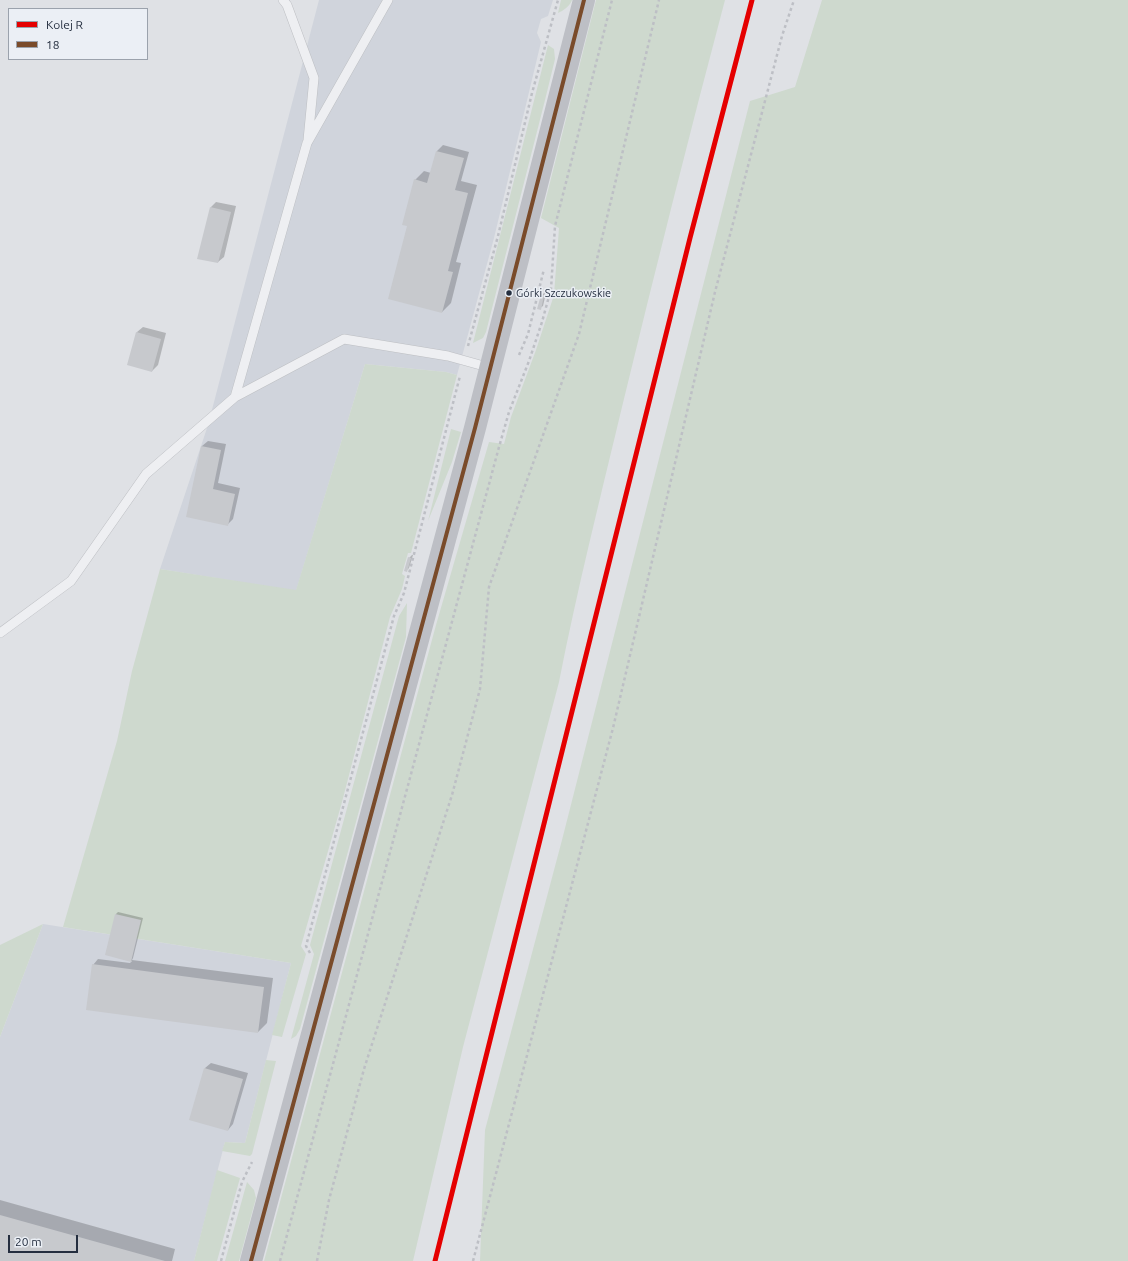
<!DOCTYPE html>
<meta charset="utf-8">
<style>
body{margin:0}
#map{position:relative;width:1128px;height:1261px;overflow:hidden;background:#dfe1e5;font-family:Ubuntu,sans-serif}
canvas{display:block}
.legend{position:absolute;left:8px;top:8px;width:140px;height:52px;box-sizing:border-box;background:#ebeff5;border:1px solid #9ba2ac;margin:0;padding:5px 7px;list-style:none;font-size:12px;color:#242e3f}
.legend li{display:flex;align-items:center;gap:8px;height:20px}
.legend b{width:20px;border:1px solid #9ba2ac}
.scale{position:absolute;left:8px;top:1235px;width:70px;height:18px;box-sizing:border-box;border:2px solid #242e3f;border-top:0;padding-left:5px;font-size:12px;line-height:14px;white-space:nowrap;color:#242e3f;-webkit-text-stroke:3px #ebeff5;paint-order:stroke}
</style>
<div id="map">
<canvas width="1128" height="1261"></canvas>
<ul class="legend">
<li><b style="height:5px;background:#e50000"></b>Kolej R</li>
<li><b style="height:5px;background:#7a4b2a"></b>18</li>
</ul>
<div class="scale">20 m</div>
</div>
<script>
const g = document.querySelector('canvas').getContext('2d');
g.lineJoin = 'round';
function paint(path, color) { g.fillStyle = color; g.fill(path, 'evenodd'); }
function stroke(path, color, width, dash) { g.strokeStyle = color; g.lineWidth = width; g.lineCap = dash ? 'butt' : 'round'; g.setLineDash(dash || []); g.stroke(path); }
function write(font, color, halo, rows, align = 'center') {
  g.font = font + ' Ubuntu,sans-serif'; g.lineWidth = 3; g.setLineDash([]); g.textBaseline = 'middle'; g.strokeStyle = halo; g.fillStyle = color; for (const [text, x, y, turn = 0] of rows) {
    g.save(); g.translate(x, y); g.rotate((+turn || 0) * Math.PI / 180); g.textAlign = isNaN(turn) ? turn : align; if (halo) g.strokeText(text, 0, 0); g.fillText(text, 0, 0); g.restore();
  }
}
paint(new Path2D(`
 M319 0H553L548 16 541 19 537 33 541 42 494 238 457 375 446 372 365 364 296 591 160 569 208 425Z
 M43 924 291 963 245 1143 225 1142 194 1261H0V1037Z`), '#d0d4dc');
paint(new Path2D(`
 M561 0H572C570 6 563 11 558 13Z
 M596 0H725C689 135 655 271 622 407 600 499 577 590 559 682L463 1047 413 1261H264L436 625 489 442 504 444 511 417 536 350 554 295 559 228 541 218Z
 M822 0H1128V1261H480L485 1130 562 840 750 101 795 87Z
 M548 45 554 49 555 59 545 100 486 332 483 338 473 343Z
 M365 364 446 372 457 375 411 553H408L402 574 405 576 402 589 390 617 342 802 301 946 306 954 282 1037 272 1035 291 963 63 927 117 741 132 671 160 569 296 590Z
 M451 429 461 432 452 462 428 521Z
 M407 603 406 637 300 1029 296 1036 291 1039 314 954 310 945 399 616Z
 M43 924 0 1037V945Z
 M266 1060 276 1061 252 1154 250 1156 222 1151 225 1142 245 1143Z
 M217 1170 240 1178 217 1261H194Z
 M247 1182 254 1190 256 1198 239 1261H225Z`), '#ced9ce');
paint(new Path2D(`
 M443 145 469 152 461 181 477 185 456 262 461 263 451 303 442 312 409 226 415 180 424 171 431 173 437 151Z
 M216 202 236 206 224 257 218 262 211 207Z
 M545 292 546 293 543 306 540 308 542 295Z
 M143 327 166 333 158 365 152 371 137 332Z
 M208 441 226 444 218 483 240 488 233 519 228 524 188 516 202 446Z
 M412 555H413L409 568 407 570 409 558Z
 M118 912 143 918 133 958 132 960 273 978 267 1023 258 1032 93 965 98 959 130 963 132 961 106 954 116 914Z
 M211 1063 248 1073 233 1124 228 1130 205 1068Z
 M0 1200 175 1249 172 1261H0Z`), '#0003');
paint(new Path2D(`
 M436 151 464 158 455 190 468 193 448 271 453 272 442 313 388 299 407 226 402 225 414 179 427 183Z
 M210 207 231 212 218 263 197 259Z
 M541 295H544L541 310 537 309Z
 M136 332 161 339 152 372 127 365Z
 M201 446 221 450 213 489 235 494 228 526 186 517Z
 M408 557 411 558 407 572 404 571Z
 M115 914 141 920 131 962 105 955Z
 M92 964 264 987 258 1033 86 1010Z
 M204 1068 243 1079 228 1131 189 1120Z
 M0 1215 165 1261H0Z`), '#c7c9cd');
const service = new Path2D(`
 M283 0 287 5 314 78 308 140
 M388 0 307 143 235 397 344 339 448 356 491 368
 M0 633 71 581 146 474 235 397`);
stroke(service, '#bdbfc3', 10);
stroke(new Path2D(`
 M468 346 498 236 532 93 558 0
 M519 355 528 334 544 269
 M310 953 306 946 394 616 404 593 460 376
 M221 1261 242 1182 252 1162
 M280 1261 499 447 509 412 529 361 542 322 551 289 555 226 612 0
 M317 1261 329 1200 364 1069 452 795 480 689 489 587 579 334 659 0
 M473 1261 613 728 715 292 782 36 794 0`), '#bdbfc5', 2.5, [3, 3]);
stroke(service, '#eeeff2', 9);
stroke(new Path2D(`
 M251 1261 475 428 584 0`), '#bdbfc5', 22);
stroke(new Path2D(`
 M251 1261 475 428 584 0`), '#7a4b2a', 4);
stroke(new Path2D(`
 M435 1261 690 238 752 0`), '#e50000', 5);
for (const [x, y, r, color] of [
 [509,293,3.5,"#242e3f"]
]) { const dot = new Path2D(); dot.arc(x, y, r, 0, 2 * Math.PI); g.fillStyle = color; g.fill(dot); stroke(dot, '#ebeff5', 1.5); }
write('11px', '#242e3f', '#ebeff5', [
 ["Górki Szczukowskie",516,293]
], 'left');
</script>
